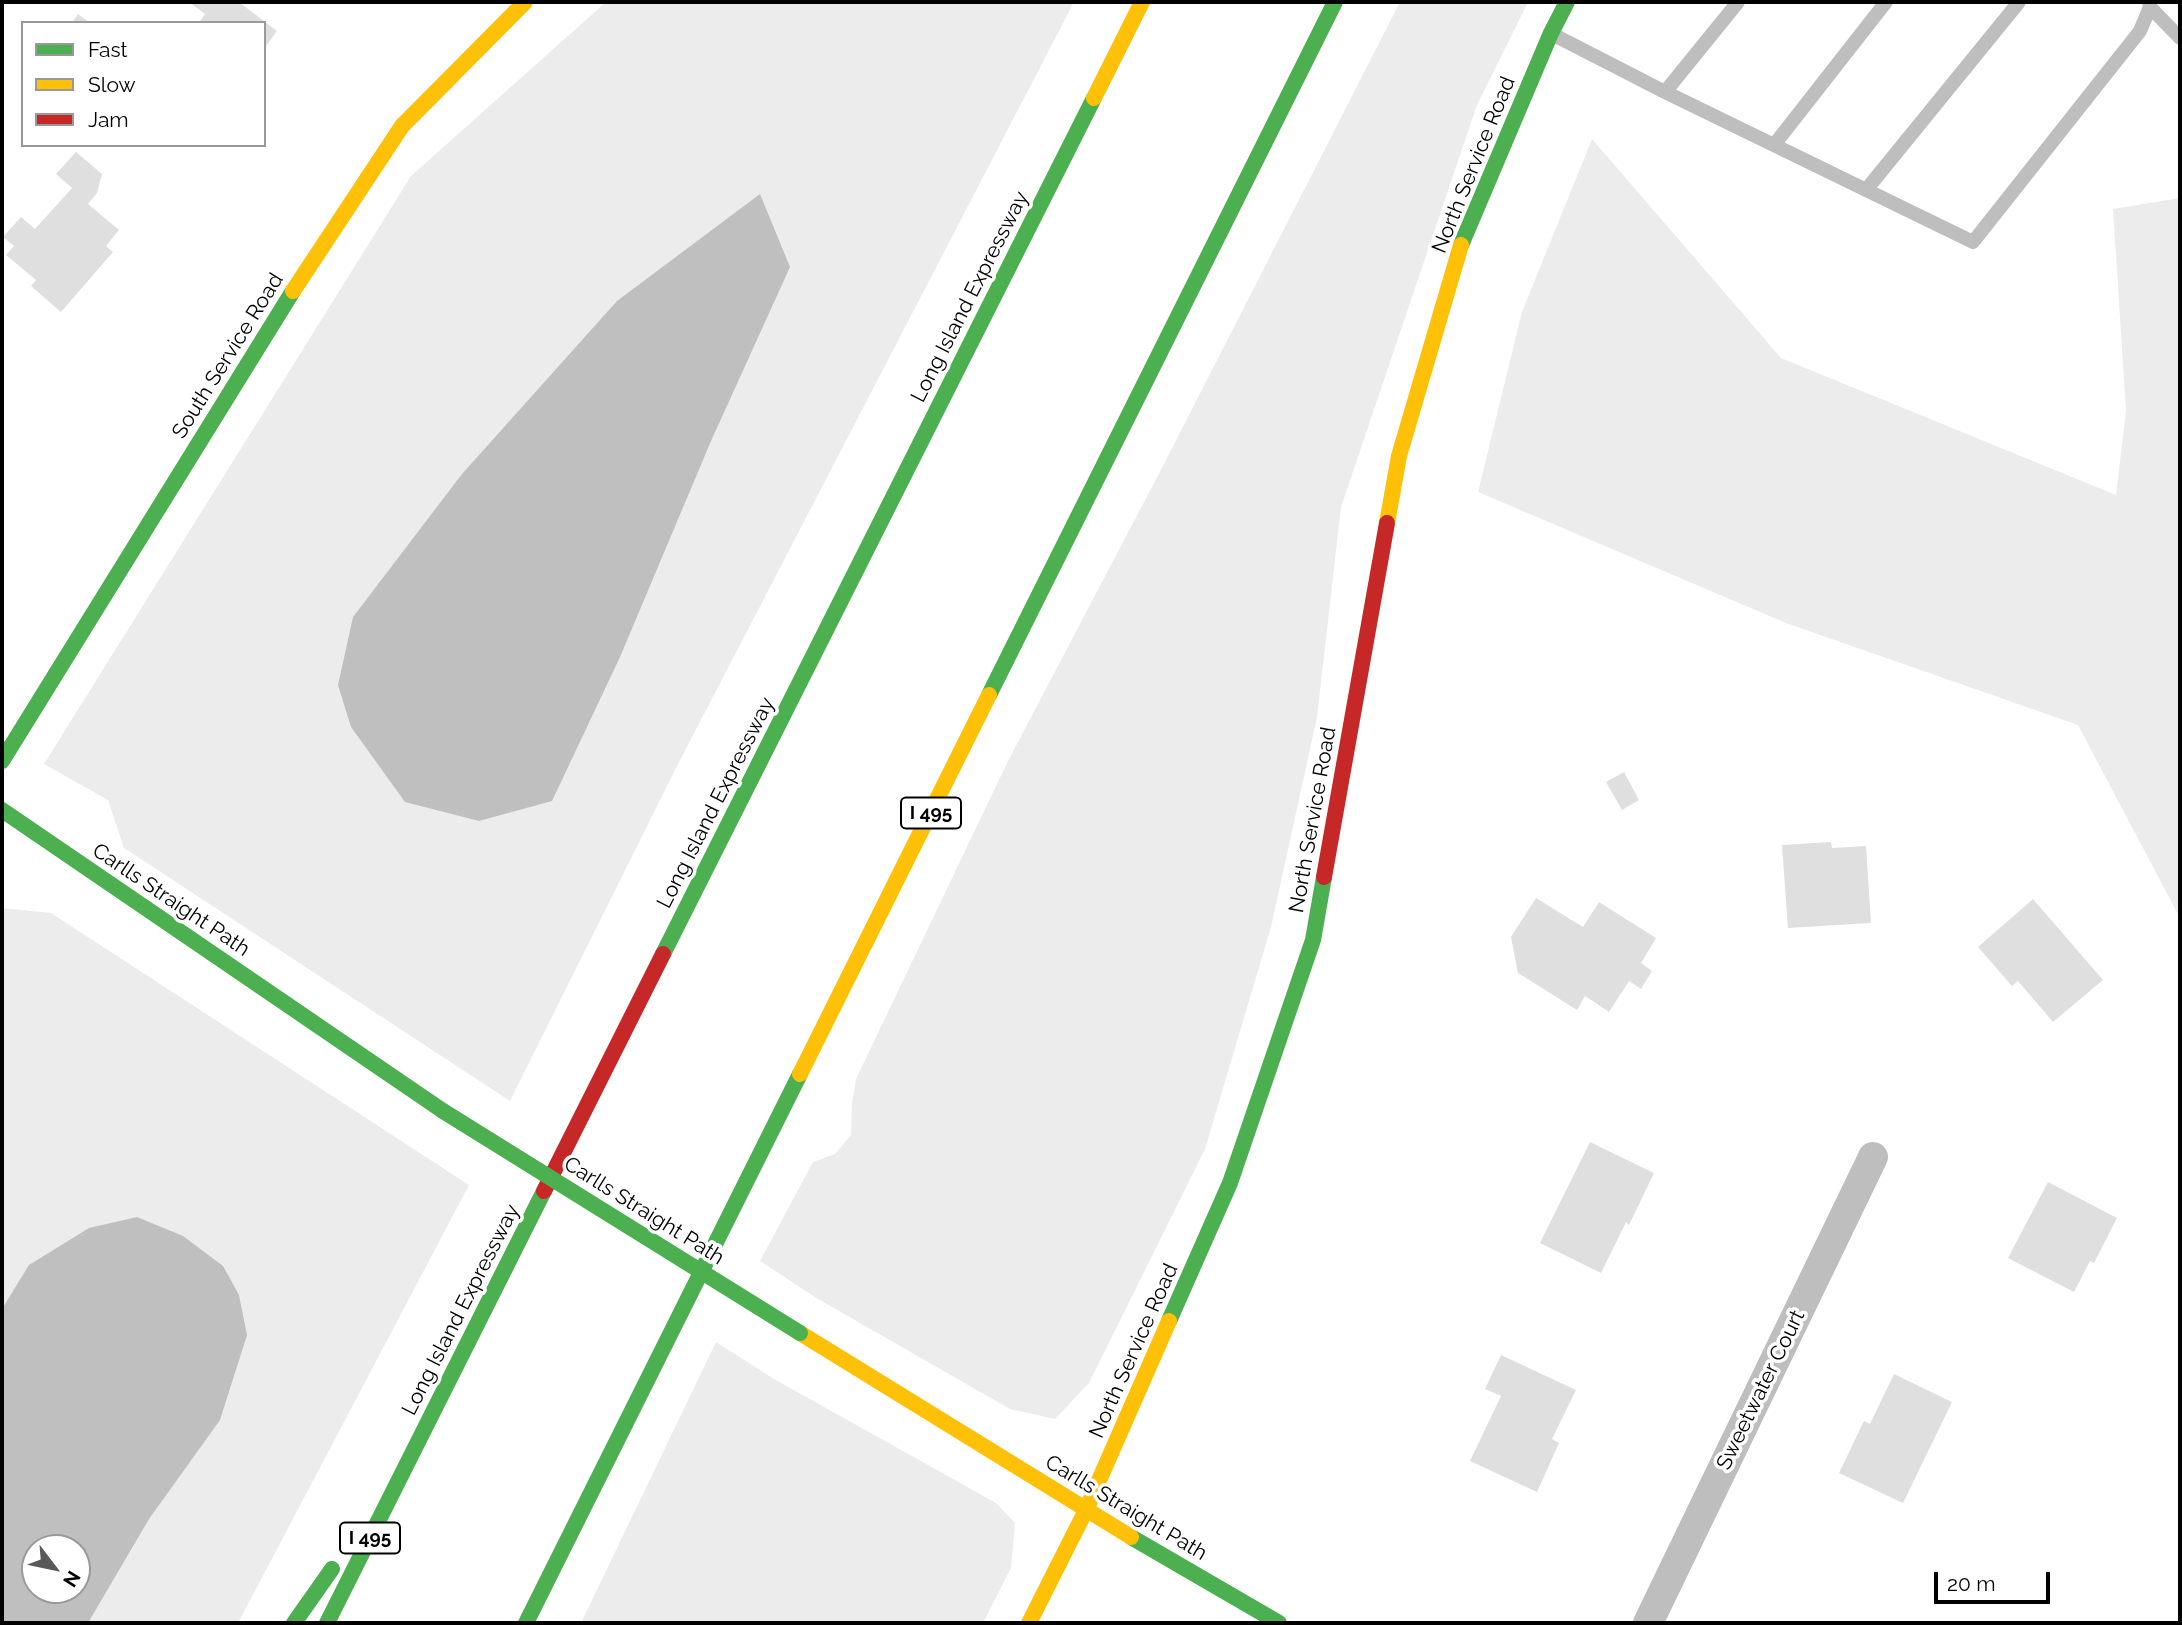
<!DOCTYPE html>
<style>
body{margin:0}
#map{position:relative;width:2182px;height:1625px;overflow:hidden;background:#fff;font-family:Raleway,sans-serif}
canvas{display:block}
.frame{position:absolute;inset:0;border:4px solid #000;pointer-events:none}
.legend{position:absolute;left:21px;top:21px;width:245px;height:126px;box-sizing:border-box;background:#fff;border:2px solid #999;margin:0;padding:9px 12px;list-style:none;font-size:21px;color:#000}
.legend li{display:flex;align-items:center;gap:14px;height:35px}
.legend b{width:35px;border:2px solid #999}
.north{position:absolute;left:21px;top:1534px;width:70px;height:70px;box-sizing:border-box;background:#fff;border:2px solid #999;border-radius:50%;rotate:122deg;font-size:19px;font-weight:700;line-height:28px;text-align:center;color:#000}
.north::after{content:'';display:block;margin:auto;width:24px;height:32px;background:#595959;clip-path:polygon(50% 0,100% 100%,50% 72%,0 100%)}
.scale{position:absolute;left:1934px;top:1572px;width:116px;height:32px;box-sizing:border-box;border:4px solid #000;border-top:0;padding-left:9px;font-size:21px;line-height:24px;white-space:nowrap;color:#000;-webkit-text-stroke:5px #fff;paint-order:stroke}
</style>
<div id="map">
<canvas width="2182" height="1625"></canvas>
<div class="frame"></div>
<ul class="legend">
<li><b style="height:9px;background:#4caf50"></b>Fast</li>
<li><b style="height:9px;background:#ffc107"></b>Slow</li>
<li><b style="height:9px;background:#c62828"></b>Jam</li>
</ul>
<div class="north">N</div>
<div class="scale">20 m</div>
</div>
<script>
const g = document.querySelector('canvas').getContext('2d');
g.lineJoin = 'round';
function paint(path, color) { g.fillStyle = color; g.fill(path, 'evenodd'); }
function stroke(path, color, width, dash) { g.strokeStyle = color; g.lineWidth = width; g.lineCap = dash ? 'butt' : 'round'; g.setLineDash(dash || []); g.stroke(path); }
function write(font, color, halo, rows, align = 'center') {
  g.font = font + ' Raleway,sans-serif'; g.lineWidth = 7; g.setLineDash([]); g.textBaseline = 'middle'; g.strokeStyle = halo; g.fillStyle = color; for (const [text, x, y, turn = 0] of rows) {
    g.save(); g.translate(x, y); g.rotate((+turn || 0) * Math.PI / 180); g.textAlign = isNaN(turn) ? turn : align; if (halo) g.strokeText(text, 0, 0); g.fillText(text, 0, 0); g.restore();
  }
}
paint(new Path2D(`
 M606 2H1074L677 766 510 1101 124 848 108 800 44 764 411 176Z
 M1400 2H1528L1477 105 1341 507 1317 717 1271 927 1205 1149 1089 1383 1055 1419 1010 1409 818 1299 760 1261 813 1162 835 1154 851 1135 852 1103 856 1079 1008 761 1164 464Z
 M1592 139 1781 358 2116 495 2126 411 2113 209 2180 198V918L2078 725 1786 623 1478 492 1522 312Z
 M2 908 51 913 469 1185 238 1623H2ZM35 1548H77V1590H35Z
 M716 1342 774 1379 996 1503 1015 1523 1011 1568 983 1623H581Z`), '#ececec');
paint(new Path2D(`
 M760 194 790 267 711 441 620 657 552 801 479 821 405 802 351 727 338 685 353 617 462 474 617 301Z
 M137 1217 183 1236 223 1266 239 1295 247 1335 220 1420 149 1519 88 1623H2V1309L29 1265 89 1228ZM35 1548H77V1590H35Z`), '#bfbfbf');
paint(new Path2D(`
 M189 2H239L277 31 264 49V23H199L205 14Z
 M78 14 90 23H72Z
 M76 152 102 174 97 193 88 204 119 230 106 246 113 252 61 312 31 286 36 280 6 255 14 246 3 237 21 217 35 229 72 188 56 174Z
 M1624 772 1639 800 1622 810 1606 782Z
 M1831 842 1832 848 1866 846 1871 923 1788 928 1782 845Z
 M1536 898 1583 927 1599 902 1656 938 1641 963 1652 971 1641 989 1629 981 1609 1012 1585 996 1577 1010 1518 973 1511 937Z
 M2033 899 2103 980 2053 1022 2018 981 2012 986 1978 947Z
 M1590 1142 1654 1173 1629 1225 1626 1222 1601 1273 1540 1243Z
 M2048 1182 2117 1218 2094 1263 2090 1261 2074 1292 2008 1258Z
 M1501 1355 1576 1390 1552 1439 1559 1443 1537 1492 1470 1461 1501 1396 1485 1389Z
 M1894 1374 1952 1402 1903 1503 1839 1473 1864 1421 1870 1424Z`), '#dfdfdf');
stroke(new Path2D(`
 M2150 7 2180 38
 M1552 34 1665 92 1973 242 2140 31 2150 7 2149 2
 M1665 92 1738 2
 M1774 145 1886 2
 M1866 190 2019 2`), '#bebebe', 14);
stroke(new Path2D(`
 M1648 1623 1873 1157`), '#bebebe', 30);
stroke(new Path2D(`
 M1461 245 1551 33 1567 2
 M989 695 1335 2
 M2 761 293 291
 M2 810 443 1111
 M663 954 1094 98
 M1169 1321 1230 1183 1313 940 1324 877
 M1131 1537 1279 1623
 M294 1623 332 1569
 M327 1623 544 1191
 M526 1623 800 1074`), '#4caf50', 16);
stroke(new Path2D(`
 M1094 98 1142 2
 M293 291 402 126 525 2
 M1387 523 1399 456 1461 245
 M800 1074 989 695
 M800 1333 1131 1537
 M1029 1623 1086 1510 1169 1321`), '#ffc107', 16);
stroke(new Path2D(`
 M1324 877 1387 523
 M544 1191 663 954`), '#c62828', 16);
stroke(new Path2D(`
 M443 1111 800 1333`), '#4caf50', 16);
for (const [x, y, w] of [
 [931,813,60],
 [370,1538,60]
]) { const box = new Path2D(); box.roundRect(x - w / 2, y - 15.5, w, 31, 5); g.fillStyle = '#fff'; g.fill(box); stroke(box, '#000', 2); }
write('bold 19px', '#000', null, [
 ["I 495",931,813],
 ["I 495",370,1538]
]);
write('21px', '#000', '#fff', [
 ["North Service Road",1474,165,-68],
 ["Long Island Expressway",970,297,-63],
 ["South Service Road",228,356,-58],
 ["Long Island Expressway",716,803,-63],
 ["North Service Road",1313,820,-80],
 ["Carlls Straight Path",171,900,34],
 ["Carlls Straight Path",644,1211,32],
 ["Long Island Expressway",461,1310,-63],
 ["North Service Road",1134,1351,-66],
 ["Sweetwater Court",1761,1390,-64],
 ["Carlls Straight Path",1126,1508,31]
]);
</script>
